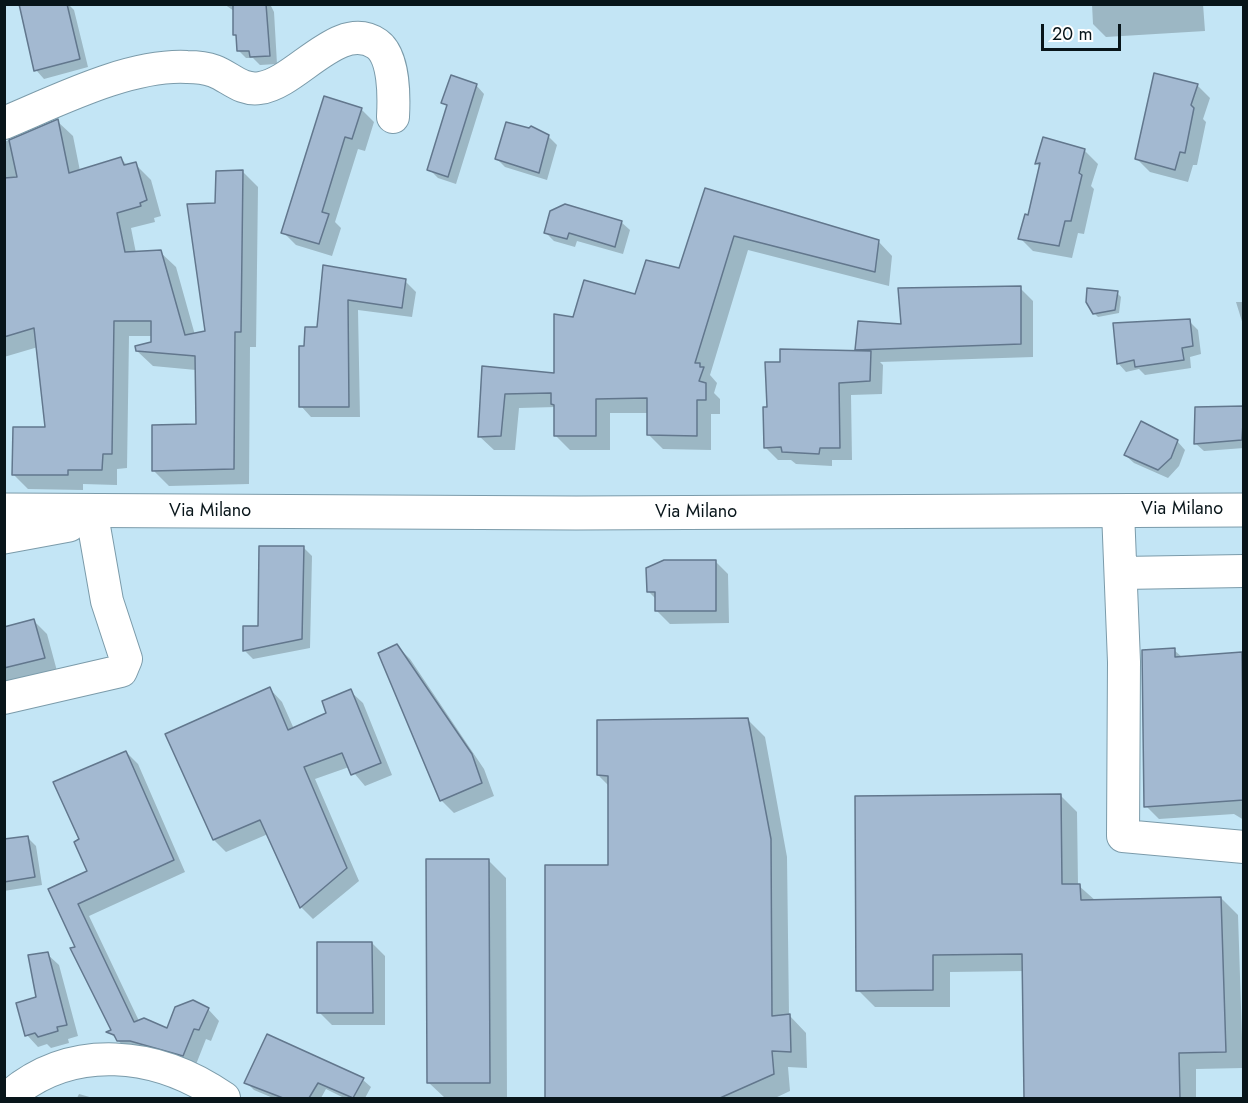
<!DOCTYPE html>
<style>
body{margin:0}
#map{position:relative;width:1248px;height:1103px;overflow:hidden;background:#c3e5f5;font-family:Jost,sans-serif}
canvas{display:block}
.frame{position:absolute;inset:0;border:6px solid #08151a;pointer-events:none}
.scale{position:absolute;left:1041px;top:24px;width:80px;height:27px;box-sizing:border-box;border:3px solid #08151a;border-top:0;padding-left:8px;font-size:18px;line-height:21px;white-space:nowrap;color:#08151a;-webkit-text-stroke:4px #fff;paint-order:stroke}
</style>
<div id="map">
<canvas width="1248" height="1103"></canvas>
<div class="frame"></div>
<div class="scale">20 m</div>
</div>
<script>
const g = document.querySelector('canvas').getContext('2d');
g.lineJoin = 'round';
function paint(path, color) { g.fillStyle = color; g.fill(path, 'evenodd'); }
function stroke(path, color, width, dash) { g.strokeStyle = color; g.lineWidth = width; g.lineCap = dash ? 'butt' : 'round'; g.setLineDash(dash || []); g.stroke(path); }
function write(font, color, halo, rows, align = 'center') {
  g.font = font + ' Jost,sans-serif'; g.lineWidth = 5; g.setLineDash([]); g.textBaseline = 'middle'; g.strokeStyle = halo; g.fillStyle = color; for (const [text, x, y, turn = 0] of rows) {
    g.save(); g.translate(x, y); g.rotate((+turn || 0) * Math.PI / 180); g.textAlign = isNaN(turn) ? turn : align; if (halo) g.strokeText(text, 0, 0); g.fillText(text, 0, 0); g.restore();
  }
}
paint(new Path2D(`
 M33 4H68L74 10 88 67 44 79 36 70Z
 M224 4H270L274 12 277 64 260 65 253 58H246L238 50 237 37 234 34V11Z
 M1092 4H1203L1205 31 1106 37 1093 24Z
 M476 85 484 94 456 184 438 178 429 169 448 107 443 103Z
 M1197 85 1210 98 1203 119 1206 122 1197 165H1193L1188 182 1150 172 1137 159Z
 M361 109 374 122 365 151 358 149 335 222 341 228 332 256 296 245 283 232Z
 M57 121 73 136 80 171 121 159 128 166 135 164 151 180 161 216 154 218 155 222 131 228 136 253 160 252 176 267 195 335 207 332 217 204 242 171 258 187 256 347H250L249 484 169 486 154 471 197 425 196 370 153 366 137 351 152 344V336H129L127 468 117 469V485L83 484V490L28 489 13 474 46 429 38 347 4 357V142Z
 M530 130 548 136 557 145 547 180 505 167 497 159Z
 M1044 139 1085 151 1098 164 1091 186 1094 189 1084 234 1078 233 1072 258 1033 251 1020 238 1030 217 1041 168 1037 164Z
 M706 190 878 241 892 256 889 286 748 250 710 375 717 383 714 393 720 399V414H711V450L663 449 649 435V413H610V450H570L556 436V407L519 408 515 450H494L479 436 484 367 556 374 574 318 636 296 680 270Z
 M621 222 630 230 623 254 577 241 575 247 554 241 545 232Z
 M325 267 405 281 416 292 412 317 358 310 360 417H311L301 406 306 348 318 328Z
 M1020 288 1033 301V357L880 362 883 365 882 394 851 395 852 460H832V466L796 464 791 460H778L765 447 768 408 860 352 857 349 902 326Z
 M1117 293 1121 297 1119 313 1098 317 1094 313Z
 M1236 302H1244V328Z
 M1189 321 1198 330 1201 354 1190 357 1191 368 1145 375 1139 369 1126 372 1118 363Z
 M1244 408V448L1204 451 1195 443Z
 M1177 441 1185 450 1179 466 1168 478 1134 463 1125 455Z
 M303 547 312 556 310 648 253 659 245 651Z
 M715 561 728 574 729 623 670 624 657 611V600L648 591Z
 M34 621 47 634 57 671 4 683V629Z
 M397 646 410 659 484 769 494 796 454 813 441 800Z
 M1174 650 1183 658 1241 654 1244 656V820L1234 814 1159 819 1146 806Z
 M270 689 282 702 294 729 328 714 350 691 363 703 392 775 365 786 349 767 315 779 359 881 313 919 301 907 268 834 226 852 214 840Z
 M747 719 765 737 787 857 789 1015 806 1033 807 1068 788 1067 790 1091 775 1098H547V866H610L609 786 598 775Z
 M126 752 138 764 185 872 89 916 139 1021 168 1030 208 1009 219 1021 211 1041 206 1039 195 1067 130 1052 109 1032 113 1031 50 889 89 872 81 840Z
 M1060 795 1077 812 1078 885 1096 901 1221 898 1238 915 1243 1068 1196 1069V1098H1025L1024 971 950 972V1007H875L858 990Z
 M27 837 36 846 42 885 4 891V841Z
 M489 861 506 878 507 1098H445L428 1082Z
 M372 943 385 956V1025H332L319 1012Z
 M47 954 59 965 78 1036 68 1039 69 1043 51 1048 47 1044 38 1047 27 1035Z
 M268 1036 363 1080 371 1087 365 1098H344L326 1089 321 1098H273L254 1090 246 1082Z
 M79 1094 93 1098H77Z`), '#0003');
const building = new Path2D(`
 M19 4H67L80 59 34 71Z
 M233 4H266L270 56 250 57 249 51H237L236 35H233Z
 M1154 73 1198 84 1191 105 1194 108 1185 153 1180 152 1175 170 1135 159Z
 M451 75 477 84 448 177 427 170 447 105 441 103Z
 M324 96 362 108 352 139 345 137 322 212 329 214 319 244 281 233Z
 M58 119 69 173 121 157 124 165 136 162 147 200 140 203 141 206 117 213 125 252 161 250 185 335 205 331 187 204 215 203 216 171 243 170 241 332H235L234 469 152 471V425L196 424 195 356 136 351 135 346 151 342V321H114L112 454H103L102 470H68V475H12L13 427H45L34 328 4 337V178L17 177 9 140Z
 M506 122 529 128 531 126 549 135 539 173 495 159Z
 M1043 137 1085 149 1079 173 1082 175 1071 221H1065L1059 246 1018 239 1025 214 1028 215 1040 163 1035 164Z
 M705 188 879 240 875 272 734 236 695 363H700V367H704L699 381 706 383V400H697V436L647 435V398L596 399V436H554V405L551 404V393L505 394 501 436 478 437 482 366 554 373V314L573 317 584 280 635 294 646 260 679 268Z
 M565 204 622 221 615 247 569 233 567 239 544 233 550 211Z
 M323 265 406 279 402 308 348 300 349 407H299V346H304L305 327H317Z
 M1021 286V344L855 350 858 321 901 324 898 288Z
 M1087 288 1118 291 1115 310 1093 314 1086 302Z
 M1190 319 1193 346 1182 348 1184 360 1135 367 1134 360 1117 364 1113 323Z
 M780 349 871 351 870 381 839 383 840 448H820L819 454 782 452 781 447 764 448 763 407H767L765 362H780Z
 M1244 406 1242 440 1194 444 1195 407Z
 M1141 421 1178 440 1171 458 1158 470 1124 455Z
 M259 546H304L302 639 243 651V626H258Z
 M664 560H716V611H655V592H647L646 568Z
 M34 619 45 658 4 668V627Z
 M397 644 472 754 482 783 440 801 378 653Z
 M1175 648V657L1242 652 1244 800 1144 807 1142 650Z
 M270 687 288 730 326 713 322 701 351 689 381 763 351 775 342 753 304 767 347 868 300 908 260 820 213 840 165 734Z
 M748 718 771 839 772 1016 790 1014 791 1052 772 1051 774 1074 720 1098H545V865H608V776L597 775V720Z
 M126 751 174 860 78 904 134 1022 144 1018 167 1028 175 1007 193 1000 209 1008 199 1030 194 1029 183 1056 130 1041H117L114 1035 106 1032 111 1030 70 948 75 947 48 889 87 871 74 842 79 839 53 782Z
 M1061 794 1062 884H1080L1081 900 1221 897 1226 1052 1179 1053 1180 1098H1024L1022 954 933 955V990L856 991 855 796Z
 M28 836 35 877 4 882V839Z
 M426 859H489L490 1083H427Z
 M317 942H372L373 1013H317Z
 M48 952 67 1025 57 1027 58 1031 38 1037 35 1033 25 1036 16 1003 36 997 28 955Z
 M267 1034 364 1078 353 1098 318 1083 309 1098H283L244 1083Z`);
paint(building, '#a3b9d1');
stroke(building, '#62778d', 1.5);
const minor = new Path2D(`
 M4 123C57 101 129 64 187 67 195 67 206 68 214 71 230 77 241 91 260 88 297 83 339 18 377 44 395 57 394 98 393 117
 M1118 511 1124 662 1123 836 1244 847
 M1121 573 1244 571
 M4 698 121 671 126 659 107 601 93 521
 M7 1098C72 1041 158 1052 224 1098`);
const major = new Path2D(`
 M4 510 576 513 1244 510
 M4 537 69 525`);
stroke(minor, '#7b9baa', 34);
stroke(major, '#7b9baa', 35);
stroke(minor, '#fff', 32);
stroke(major, '#fff', 33);
write('18px', '#08151a', '#fff', [
 ["Via Milano",1182,510],
 ["Via Milano",210,512],
 ["Via Milano",696,513]
]);
</script>
